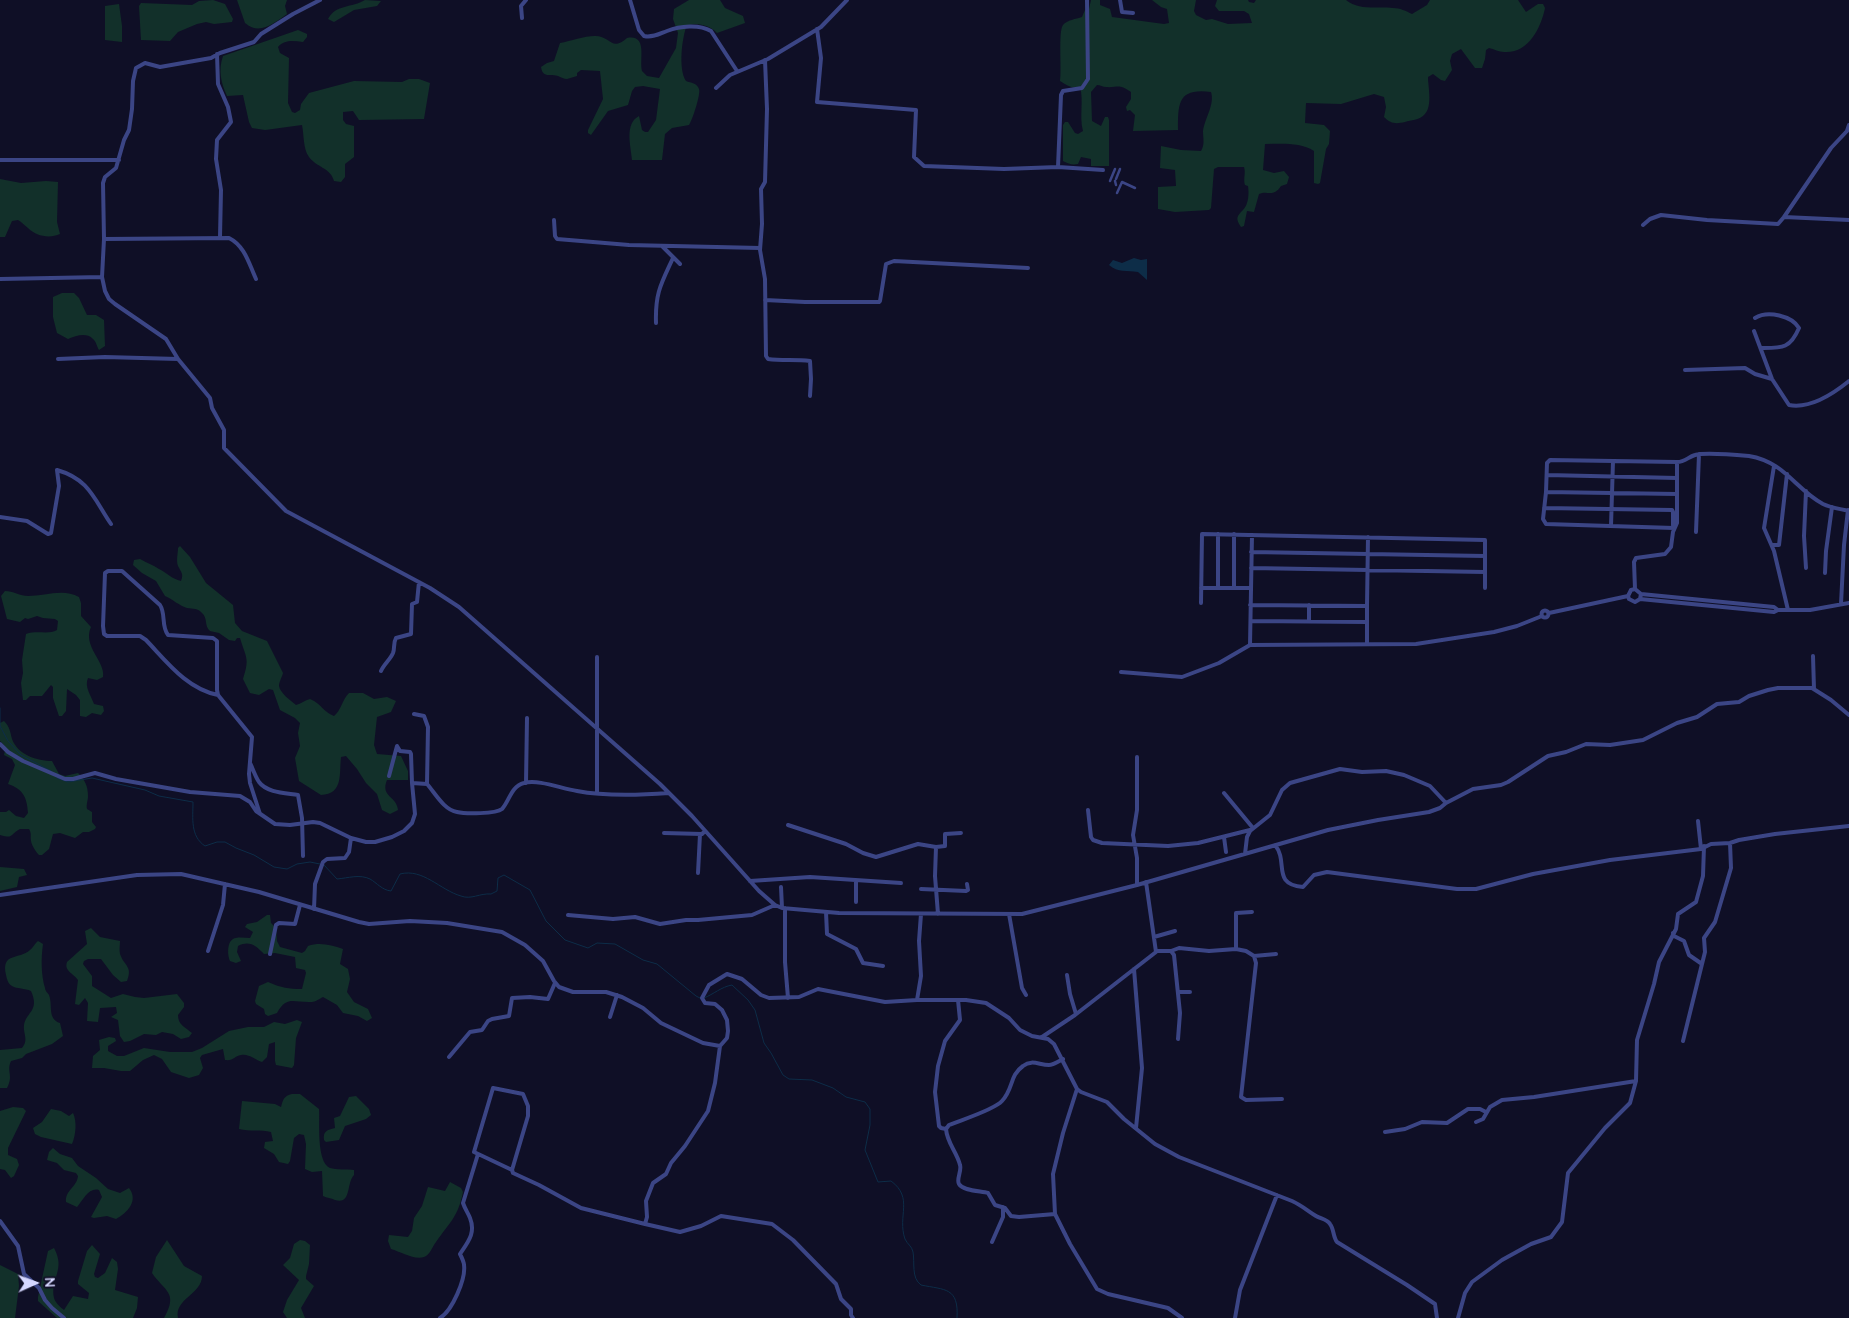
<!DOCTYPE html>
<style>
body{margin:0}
#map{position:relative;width:1849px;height:1318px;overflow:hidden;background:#0f0f26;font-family:Quicksand,sans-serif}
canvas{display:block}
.north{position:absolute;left:10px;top:1258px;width:50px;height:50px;-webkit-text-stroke:4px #0f0f26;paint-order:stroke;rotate:88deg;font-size:14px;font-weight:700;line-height:20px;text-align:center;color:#d5d7ff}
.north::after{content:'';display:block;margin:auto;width:18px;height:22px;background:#d5d7ff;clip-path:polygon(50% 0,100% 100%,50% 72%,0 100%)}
</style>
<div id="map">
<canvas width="1849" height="1318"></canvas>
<div class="north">N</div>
</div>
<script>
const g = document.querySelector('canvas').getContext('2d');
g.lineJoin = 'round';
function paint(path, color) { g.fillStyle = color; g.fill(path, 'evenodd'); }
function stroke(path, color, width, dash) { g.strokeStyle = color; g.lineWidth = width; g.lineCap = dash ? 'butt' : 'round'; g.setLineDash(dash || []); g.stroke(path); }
paint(new Path2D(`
 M213 0 225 4 233 19 232 22 214 24 206 22 197 24 178 32 170 41 141 40 139 6 141 3 192 5 199 1Z
 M237 0H287L285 6 287 14C274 23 260 36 245 23Z
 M365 0 381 1 377 6 354 10 334 22 328 19C336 4 352 8 365 0Z
 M689 0H720L725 8 743 16 745 23 717 33C709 25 699 23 687 25 682 37 678 69 686 81 691 83 697 83 699 89 701 94 692 121 689 125L672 128 665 134 662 160H632C631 146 624 124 639 116L642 130 645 132H648L656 120 660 89 643 86 635 87 632 91 628 105 608 111 591 135 588 133V130L603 99 600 71 581 70 577 73V76L567 79C564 79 561 77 558 76 550 73 543 79 541 67L547 63 554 61 560 43C571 41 584 36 595 36 611 36 611 52 627 38 648 34 639 59 642 71L647 76 659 78 676 48 678 33 673 19 674 9Z
 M1091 0H1100V5L1110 9 1112 17 1164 24 1169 23 1167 9 1161 7 1152 0H1196L1194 11 1196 15 1206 20 1212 19 1228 24 1252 23 1249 14 1244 11H1219L1215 6 1217 0H1248L1249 2 1254 3 1256 0H1346C1359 11 1377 6 1393 8 1400 8 1406 11 1412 14L1427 5 1430 0H1518L1526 12 1538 4H1543L1545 8C1541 28 1528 54 1504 52 1499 52 1494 49 1489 48L1486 50 1485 59 1482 68H1475L1461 49 1452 54 1450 61 1452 70 1445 81 1441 80 1433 74 1428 77C1428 87 1433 107 1424 115 1419 120 1411 120 1405 122 1396 124 1391 124 1384 117L1386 107 1384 97 1374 94 1341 104 1306 103 1305 123 1324 125 1330 131 1329 144 1326 149 1320 183 1318 184 1314 183V151C1300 142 1282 144 1265 144L1263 170 1274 173 1284 171 1289 177 1287 184 1281 186C1273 198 1268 190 1259 194L1254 212 1247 211 1244 226 1241 227C1235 218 1237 216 1243 210 1249 204 1249 193 1248 186L1245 185C1243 179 1246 173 1244 167H1218L1214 169 1211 208 1209 210 1175 212 1158 209V187L1176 186 1175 170 1160 168 1161 146 1181 150 1201 151C1205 144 1203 139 1203 131 1205 118 1215 104 1211 92 1178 88 1178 103 1178 130L1133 131 1135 115 1130 110 1127 111 1126 107 1131 99V92C1118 83 1118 88 1106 87 1103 87 1100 85 1097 85L1091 92 1092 121 1101 126 1105 117H1108L1109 120V166H1091V159L1081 157 1078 164C1072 165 1069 164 1063 161V125L1065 122H1068L1075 133 1078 134 1083 131C1079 116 1084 101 1080 87 1071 89 1067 85 1060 81 1062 70 1058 31 1063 25 1067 20 1076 19 1082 17L1085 10 1089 9Z
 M119 4 122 26V42L105 40V6Z
 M298 30 307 34V37L303 42C294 41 285 39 278 47L280 53 289 58 288 103 292 112 295 113 300 110 301 104 309 93 354 81 402 82 409 79H419L430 83 424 119 359 120 353 111 343 112V120L346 124 354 126V157L345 164V177L341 182 334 181C331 168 316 167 309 157 303 149 304 134 302 125L265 130 252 128 249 122 243 95 227 96C221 83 218 70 223 56Z
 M0 179 21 183 46 181 58 182 57 222 60 234C49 239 36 236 28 228 24 225 22 222 18 220L12 221 5 237H0Z
 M62 293H74L79 298 87 315H96L104 320 105 346 99 350C97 347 96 341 93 339 86 332 76 336 68 339L57 333 53 317V297Z
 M180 546 190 557 206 583 233 605 235 623 242 631 267 641 283 673C282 677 279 682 279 686 280 693 291 701 296 705 301 704 305 700 310 699 322 704 323 712 334 716 341 711 342 700 349 693H363L374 699 387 697 396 701 391 712 377 717 374 745 377 754 401 756 408 771V780H387C380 797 397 796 398 810L390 814 382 810 377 794 366 783 357 769 346 756 341 757C339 773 344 794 321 795L299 781 295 758 300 746 298 733 300 723 295 718 280 710 273 690 269 689 259 695 250 693 243 679C250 658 246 658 240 638H237L235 641 229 640 219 633 210 631C204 626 208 618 202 613 198 608 193 609 187 608 180 606 172 599 165 596L156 581 142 573 133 565 134 560 140 559C147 563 153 565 159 569 167 573 172 579 181 581 184 574 181 572 178 566 176 561 178 553 178 548Z
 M5 591C13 591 20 596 28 596 45 596 63 588 79 597L81 603V616L91 627C82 646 106 662 103 677L97 680 88 678C84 687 91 695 94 704L103 706 104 711 101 715 92 713 86 717 80 716V700L76 695 67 689 66 711 62 716H59L53 698V687L51 685 42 696H30L26 700H23L21 683 23 673 22 660 26 634C37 630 49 635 57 630L58 621 55 619 43 618 37 616 28 619 25 618 20 622 7 619 1 596Z
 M4 721C10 727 10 732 12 739 18 755 37 761 52 761L59 774 65 776 78 773C85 780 88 786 88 796 88 801 86 804 87 809L92 812V822L96 827 95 829 89 832H83L75 838 60 833 53 834 49 849 42 855H39C36 852 32 846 31 841 30 836 32 834 29 829H20C9 835 14 839 0 835V812H6L9 810 16 816 24 818 28 813C27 797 23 789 8 784L15 765 12 759 4 755C6 748 5 745 0 741V723Z
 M0 867 24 869 27 875 19 877 17 887 0 891Z
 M267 915H270L271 923 276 928 277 941 280 947 302 953 305 951 308 946C320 942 331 945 343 949L340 964 348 969 350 979 347 992 354 1002 368 1009 372 1018 367 1021 358 1016 343 1013 337 1005 323 997C319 999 315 1002 312 1002 294 1003 287 995 277 1013L268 1016 265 1014 264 1009 256 1004 255 1001 259 986 268 982C282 988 288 989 302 989L306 973 305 970 296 968 295 957 275 953 264 954C256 946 250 940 238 946L237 952 241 961 236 963 230 961C227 954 227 939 236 938 240 937 245 938 250 938L253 932 245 927 247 924 257 922Z
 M91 928 100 937 120 941C120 945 119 950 120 954 124 966 133 966 127 981L121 982 113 975 101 959H88L84 961 83 964 92 976V986L111 998 123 994 135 997 144 998 177 994 184 1003V1007L178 1015C178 1025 185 1027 192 1033L189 1037 181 1039 173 1034 162 1032 156 1035 144 1034 130 1041 124 1042 120 1036 118 1020 111 1017 117 1013 116 1007 100 1008 98 1022 87 1021 88 1003 85 998 79 1005 75 1004 78 980C73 973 64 971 67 962L87 944 85 931Z
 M38 941 43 944C41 958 41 975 45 988 45 991 48 993 49 995 53 1005 47 1019 60 1023L63 1036 52 1044 26 1054 22 1058 11 1061C6 1072 14 1075 7 1088H0V1050L22 1048C29 1040 23 1034 24 1025 26 1012 40 1011 31 991 25 988 17 989 12 986 8 984 7 979 6 975 1 952 19 960 30 950 33 948 35 943 38 941Z
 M297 1020 302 1022 296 1038 294 1065 292 1068 276 1065 275 1061V1042L269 1044 267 1057 262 1062C256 1060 248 1053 241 1055 234 1056 234 1061 225 1060L223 1049 202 1055 200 1058 203 1068 199 1075 189 1078 171 1072 162 1059 154 1055 143 1060 130 1071H121L104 1068H92L93 1056 100 1050 99 1040 109 1037 115 1038 116 1041 108 1046V1051L117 1056H124L144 1048 170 1052H192L202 1048 229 1031 248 1027H264L274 1022 285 1024Z
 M292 1094H300L319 1109C320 1122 316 1162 330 1168 336 1170 347 1169 354 1170V1175C346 1183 352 1205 335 1200 331 1198 327 1198 323 1196L322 1171 312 1172 305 1169 306 1144 304 1135 299 1134 294 1138 290 1161 288 1164 279 1162 274 1154 264 1148 265 1142 273 1141 271 1132C261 1129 250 1132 239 1129L242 1101 275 1104 281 1107C283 1099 284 1096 292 1094Z
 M356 1096 369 1109 371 1115 366 1119 345 1126 339 1140 326 1142 324 1140C323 1131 327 1130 335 1128L334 1118 340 1116 349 1097Z
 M13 1107 23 1108 26 1111 8 1148V1155L17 1159 19 1165 14 1176 11 1178 5 1170 0 1169V1111Z
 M51 1109 61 1111 69 1116 73 1113C77 1121 76 1135 72 1144L41 1137 35 1134 33 1128 42 1122Z
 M53 1148 60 1154 72 1158 78 1166 96 1178 108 1189 120 1193 129 1188C139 1201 127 1213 116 1219L107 1216 94 1218 91 1217 102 1197 99 1190C89 1187 83 1200 77 1207L66 1202C65 1190 77 1187 78 1176L76 1173 64 1170 57 1163 47 1160 49 1152Z
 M450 1182 461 1188 463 1192C458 1217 450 1222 436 1242 432 1247 430 1255 424 1257 414 1260 401 1252 391 1249L388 1241 389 1235 408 1237 412 1231 414 1218 422 1206 428 1187 445 1191Z
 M167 1240 184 1266 202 1276C202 1294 174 1299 178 1318H164C179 1292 164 1291 152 1273L156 1257Z
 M300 1240 305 1241 310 1245 309 1264 306 1276V1279L314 1286 301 1308 305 1318H287L283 1312 287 1300 299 1280 283 1265 290 1258 294 1244Z
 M92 1245 100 1254 94 1274 95 1277 98 1278 105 1273 112 1258 117 1262 118 1269 115 1290 138 1297 137 1308 133 1318H57L38 1301V1297L48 1251 54 1248C66 1270 50 1278 54 1298 55 1302 60 1307 64 1310L73 1296 88 1299 89 1293 78 1284V1281L87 1251Z
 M0 1265 18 1274 19 1286 15 1318H0Z`), '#12302a');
paint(new Path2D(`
 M1134 258 1141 260 1147 259V280L1138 272C1127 270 1118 273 1109 265L1113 260 1122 263Z`), '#0d2d48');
stroke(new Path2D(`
 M0 708V726L8 741 21 755 51 771
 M57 778 68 782 92 778 145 790 159 796 193 802C193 818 190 836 205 846L217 842H225L236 848 254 855 274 867 287 869 297 864 310 862 320 864
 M324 865 337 879C348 878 360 874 370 879 377 883 382 890 391 891L400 874C423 868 440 890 461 896 471 900 480 893 491 894L497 891 498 878 504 875 530 890 546 921 565 940 588 948 597 943 615 944 643 960 657 964 696 996 700 998
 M704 998C714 994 721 987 732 985L748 1000 755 1010 764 1043 771 1053 783 1075 789 1079 812 1080 833 1088 846 1097 865 1102 870 1109V1125L865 1150 878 1182 891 1181C914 1198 897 1216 905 1239 907 1244 912 1246 913 1252 915 1262 911 1278 921 1285 945 1290 959 1287 957 1318`), '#0d2d48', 1);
stroke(new Path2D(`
 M1116 179 1120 169
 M1110 181 1115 169
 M1115 181 1116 185
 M1117 193 1122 182 1135 188`), '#3b4585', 2.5);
stroke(new Path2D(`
 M320 0 293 14 261 34 254 42 220 53 211 58 160 67 145 63 136 68 133 81 132 109 129 130 124 140 116 168 105 177 103 183 104 239 102 277 105 291 109 299 115 304 166 339 178 359 210 398 212 408 224 430V448L286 511 430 588 459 607 660 784 692 816 759 891 775 905 782 908 839 913 1022 914 1137 885 1328 830 1378 820 1429 812 1440 808 1446 803
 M630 0 639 30 644 36C652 38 659 34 667 31 680 26 699 24 711 31L737 71
 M1120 0 1122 12 1133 13
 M522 18 521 6 526 0
 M817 29 821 58 817 102 916 110 914 157 924 166 1004 169 1058 167 1103 170
 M217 54 218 84 228 107 231 122 217 140 216 159 221 190 220 237
 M765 60 767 109 765 182 761 189 762 224 760 250 765 279 766 356 768 359C782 361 796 359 810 361L811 379 810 396
 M716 88 730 75 768 59 821 27 847 0
 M0 160H119
 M1058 167 1061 95 1063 91 1082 88 1088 79 1087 0
 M1784 217 1831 148 1847 131 1849 125
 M554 220 555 236 557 239 629 245 760 248
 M1643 225 1650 219 1661 215 1707 220 1778 224 1784 217 1849 220
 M104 239 229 238C245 246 249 264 256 279
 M662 246 680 264
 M0 279 102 277
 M765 300 805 302H879L880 301 886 264 894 261 1028 268
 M1755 318C1768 310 1792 316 1799 328 1790 349 1782 348 1761 348
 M656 323C655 293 661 284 673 258
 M1754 331 1772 379 1789 405C1810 409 1833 394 1849 381
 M58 359 105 357 178 359
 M1685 370 1745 368 1755 374 1772 379
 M1774 466 1764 528 1774 551 1788 610
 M1547 475 1677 478
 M1806 491 1804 536 1806 568
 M1546 492 1677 494
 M1544 508 1672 510 1673 512V525L1675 526
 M0 517 27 521 48 534 51 533 59 486 57 470C89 479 94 499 111 524
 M1611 526 1613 461
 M1674 528 1546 524 1543 519 1546 492 1547 463 1550 460 1677 462
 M1696 532 1699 454
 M1772 545H1779L1787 474
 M1251 552 1485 556
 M1251 568 1485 572
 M1825 573 1826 551 1832 507
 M1201 588H1250
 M1218 588V534
 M1234 588V534
 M1635 589 1634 562 1636 558 1665 554 1671 547 1673 532 1677 523V462C1685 462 1688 457 1695 455 1704 452 1738 455 1749 456 1785 462 1795 489 1823 504 1831 508 1841 509 1849 511
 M1641 594 1640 599 1635 602 1629 599 1628 596 1631 590 1635 589 1641 594 1774 607 1778 610
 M1640 599 1774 612 1778 610H1810L1849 603
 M1201 603 1202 534 1485 540V588
 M1841 604 1844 545 1848 510
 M1250 605 1367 606V622
 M1309 605V621
 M1367 606 1368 537
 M1541.5 614a3.5 3.5 0 1 1 7 0a3.5 3.5 0 1 1-7 0Z
 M1549 613 1628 596
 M1251 621 1367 622V644
 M1250 645 1252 535
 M1813 656 1814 689
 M597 657V793
 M381 671C384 664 390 660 393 653 395 648 393 643 396 638L411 634 412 604 417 602 419 582
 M1121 672 1182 677 1219 663 1250 645 1416 644 1494 632 1517 626 1542 616
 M218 695C187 689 167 662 146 640L140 636H107L104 634 103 626 105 573 108 571H122L160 605C166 614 161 626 168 635L213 638 217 641V690L218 695 252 737 249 774 250 783 260 814
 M414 714 424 716 428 727 427 784
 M0 744 8 752 23 761 65 779H73L95 773 116 779 190 792 240 796 250 802 256 811 275 824 290 825 313 822 320 823 351 838 366 842H375L392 837 404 831 412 823 415 814 412 783 427 784C435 793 444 810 457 812 465 814 496 814 502 809 509 802 511 786 524 783 539 779 562 789 577 791 603 796 642 795 669 793
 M1137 757V810L1133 835 1137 858V885
 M250 763C253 769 255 776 259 782 267 793 286 793 298 795L302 818 303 856
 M389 776 397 746 400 751 410 752 411 754 412 783
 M526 783 527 718
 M1224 793 1253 828
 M1088 810 1091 837 1093 840 1102 843 1168 846 1198 843 1250 830
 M1698 821 1701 849
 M788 825 846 844 863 853 876 857 918 844 936 847
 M664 833 702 834 705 831
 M1224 837 1226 852
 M1275 845C1289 862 1271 884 1303 887L1314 875 1327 872 1457 889H1476L1533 874 1610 860 1701 849 1711 844 1730 843 1739 840 1775 834 1849 826
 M1245 854 1247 837 1250 831 1270 815 1282 790 1290 783 1340 769 1362 772 1386 771 1404 775 1430 786 1446 803 1473 789 1501 785 1508 782 1548 756 1566 752 1586 744 1610 745 1643 740 1677 723 1697 717 1717 704 1739 702 1749 696 1768 690 1778 688H1812L1831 700 1849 715
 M698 873 700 834
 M750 881 810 877 901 883
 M856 881V902
 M781 887 782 908
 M921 889 966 891 968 890 967 884
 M0 895 137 875 181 874 259 892 359 922 369 924 410 921 447 923 502 932 525 945 543 961 554 981 559 987 573 992H606L622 997 643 1008 661 1023 703 1043 720 1046
 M785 908V962L788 998
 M314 909 315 884 323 862 327 859 345 858 349 852 351 838
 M826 912 827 934 856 949 863 963 883 966
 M921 914 919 941 921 976 917 1000H966L986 1003 1009 1018 1020 1030 1032 1036 1048 1039 1054 1044 1077 1089 1081 1092 1107 1102 1124 1119 1155 1144 1179 1157 1292 1201C1301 1205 1308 1211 1316 1216 1321 1219 1327 1219 1330 1224 1334 1229 1333 1237 1337 1242L1407 1285 1435 1304 1437 1318
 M938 914 935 876 936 847 945 846V834L961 833
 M1009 914 1022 988 1026 995
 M568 915 613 919 635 917 660 924 686 920H698L752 915 775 905
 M1673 933 1674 936 1684 941 1689 955 1702 964 1683 1041
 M1154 937 1175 931
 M1236 949V913L1252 912
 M208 951 223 905 225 884
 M1157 951H1171L1174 955 1180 1013 1178 1039
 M1171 951 1179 948 1209 951 1236 949 1246 951 1254 956 1256 963 1241 1097 1246 1100 1282 1099
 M270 954 276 925 279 923 295 924 300 905
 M1254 956 1276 954
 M1702 964 1705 952 1704 938 1715 922 1731 868 1730 843
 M1134 969 1142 1068 1136 1128
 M1067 975 1070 994 1076 1014
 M1178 992H1190
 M610 1017 617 995
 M1042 1037 1075 1015 1156 952 1146 882
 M449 1057 470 1032 482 1030 488 1021 492 1019 509 1016 512 998 530 997 548 999 555 983
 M1077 1089 1063 1133 1053 1174 1055 1214 1070 1244 1097 1289 1108 1294 1168 1308 1182 1318
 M1476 1122 1483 1119 1490 1107 1502 1100 1534 1097 1636 1081
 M946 1129 941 1128 939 1126 935 1092 938 1066 945 1041 960 1020 958 1000
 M1385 1132 1405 1129 1422 1122 1447 1123 1468 1109H1480L1486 1112
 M512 1170 474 1152 493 1088 523 1094 528 1106V1116L512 1170 513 1173 539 1185 581 1208 645 1224 647 1217 646 1201 653 1183 666 1174 671 1163 685 1146 708 1111 715 1083 720 1046 727 1038 728 1031 727 1020 722 1010 715 1004 705 1003 702 998 709 985 727 974 742 979 761 995 769 998 799 997 818 989 885 1002 917 1000
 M1055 1214 1019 1217 1011 1216 1005 1208 995 1205 988 1193C981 1191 963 1191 959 1184 956 1179 962 1171 960 1165 957 1152 947 1143 946 1129L949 1125C961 1120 994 1110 1002 1101 1014 1088 1009 1076 1023 1066 1032 1059 1039 1065 1049 1065 1053 1065 1059 1061 1063 1059
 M0 1221 18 1246 24 1274 39 1288 45 1300 52 1308 64 1318
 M645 1224 680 1232 701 1226 721 1216 772 1224 793 1240 836 1284 841 1299 851 1309V1315L853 1318
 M992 1242 1003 1217V1207
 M440 1318C452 1311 466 1279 464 1265 464 1262 462 1258 460 1254 468 1242 476 1233 470 1218 468 1213 465 1209 463 1203L478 1154
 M1235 1318 1240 1290 1277 1195
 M1458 1318 1465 1293 1472 1282 1502 1260 1531 1244 1551 1237 1562 1222 1568 1173 1605 1128 1630 1103 1636 1081 1637 1040 1654 984 1659 962 1676 929 1678 914 1696 902 1703 876 1704 846`), '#3b4585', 4);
</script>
